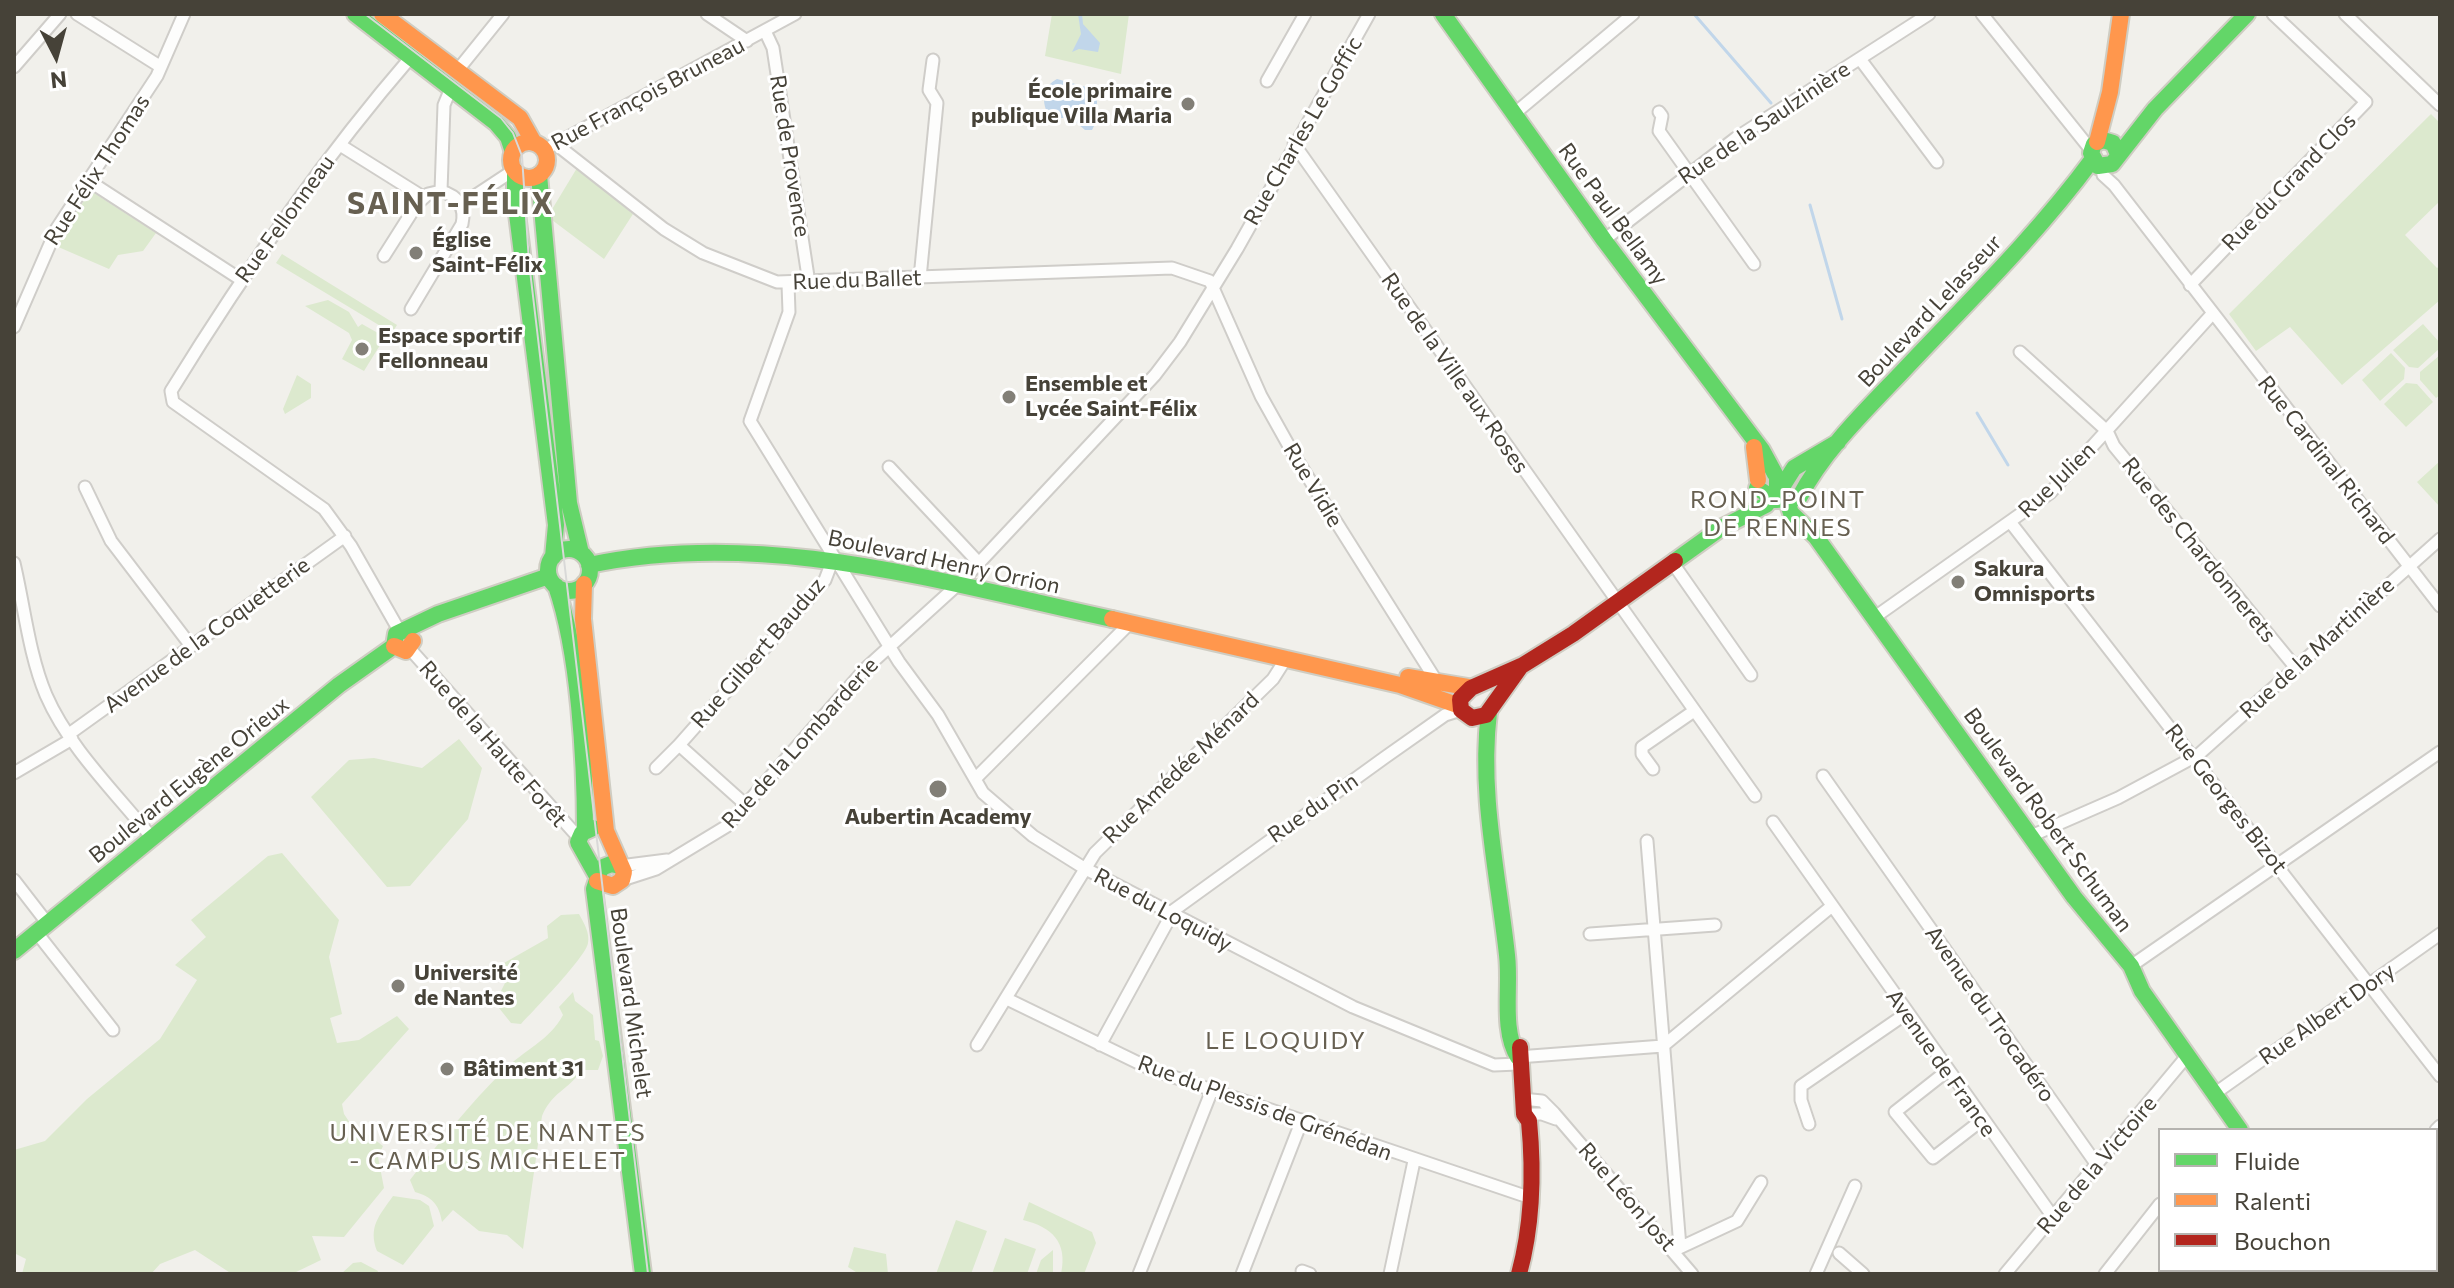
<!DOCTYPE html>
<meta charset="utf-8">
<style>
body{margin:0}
#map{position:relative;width:2454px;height:1288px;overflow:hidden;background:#f1f0eb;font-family:Commissioner,sans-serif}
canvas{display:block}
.frame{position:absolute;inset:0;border:16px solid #464238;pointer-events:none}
.legend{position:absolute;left:2158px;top:1128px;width:280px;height:144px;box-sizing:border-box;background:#fff;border:2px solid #b5b3af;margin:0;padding:10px 14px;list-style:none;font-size:24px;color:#464238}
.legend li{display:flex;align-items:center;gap:16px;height:40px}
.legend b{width:40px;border:2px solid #b5b3af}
.north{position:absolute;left:16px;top:16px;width:80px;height:80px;-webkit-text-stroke:6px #fff;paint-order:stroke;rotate:174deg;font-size:22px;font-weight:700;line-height:32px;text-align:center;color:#464238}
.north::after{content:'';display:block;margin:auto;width:28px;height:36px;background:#464238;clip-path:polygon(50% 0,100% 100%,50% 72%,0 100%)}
</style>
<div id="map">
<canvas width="2454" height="1288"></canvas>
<div class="frame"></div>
<ul class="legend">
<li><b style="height:10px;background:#63d668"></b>Fluide</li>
<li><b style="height:10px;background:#ff974d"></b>Ralenti</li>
<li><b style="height:10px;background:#b3261e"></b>Bouchon</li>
</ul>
<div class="north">N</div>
</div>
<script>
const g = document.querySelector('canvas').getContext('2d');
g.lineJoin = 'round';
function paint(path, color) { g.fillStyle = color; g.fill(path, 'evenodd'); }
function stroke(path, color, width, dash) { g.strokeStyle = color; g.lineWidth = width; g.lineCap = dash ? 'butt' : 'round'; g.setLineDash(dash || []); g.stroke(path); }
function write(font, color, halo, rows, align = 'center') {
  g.font = font + ' Commissioner,sans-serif'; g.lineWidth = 6; g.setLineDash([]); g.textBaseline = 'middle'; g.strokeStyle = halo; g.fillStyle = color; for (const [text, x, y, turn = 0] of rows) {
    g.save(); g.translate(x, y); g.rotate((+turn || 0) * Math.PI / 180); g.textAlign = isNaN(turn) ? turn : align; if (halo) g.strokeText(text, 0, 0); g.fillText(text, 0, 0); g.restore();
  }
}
paint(new Path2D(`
 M1052 14H1129L1121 74 1045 56Z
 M2431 114 2440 123V201L2405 235 2437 268 2440 266V300L2342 385 2290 327 2256 351 2229 314Z
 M577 168 633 214 604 259 552 220 551 211Z
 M94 193 156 233 143 251 118 255 109 269 56 246 88 194Z
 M282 254 397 325 392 333 276 263Z
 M328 300 349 312 358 327 362 324 385 337 364 371 342 359 352 340 349 333 305 306Z
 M2423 324 2440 343V348L2418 368 2409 367 2393 350Z
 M2391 353 2405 368 2404 379 2380 401 2362 380Z
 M2440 355V395L2436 398 2420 380V372Z
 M297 375 311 384V398L285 414 283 409Z
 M2406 383 2417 384 2433 402 2406 427 2384 404Z
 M2440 461V507L2417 482Z
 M459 739 482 768 468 819 410 886 387 887 311 797 349 760 374 758 422 768Z
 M282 853 339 920 329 957 342 1014 330 1018 337 1043 359 1040 397 1016 409 1029 342 1104 344 1114 356 1132 358 1127 383 1146 378 1157 384 1188 344 1237 312 1236 321 1260 292 1274H232L195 1250 160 1264 151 1274H22L26 1259 14 1253V1150L45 1141 87 1099 160 1039 197 980 175 965 206 937 191 920 268 856Z
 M579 914C584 923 590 933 588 943 586 957 533 1011 521 1024L511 1023 495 1003 505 983 501 976 504 963 548 938 547 926 561 915Z
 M573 992 575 1001 593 1015 595 1040 599 1041 603 1056 598 1070H582C567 1091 552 1092 542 1116L523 1249 507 1235 479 1231 453 1210 442 1222C439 1204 432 1197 415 1192L410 1180C439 1142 469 1105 504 1070 523 1051 550 1040 563 1015L559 1007Z
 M393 1196 420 1200 429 1206 434 1226 403 1265 377 1251C368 1227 379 1216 393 1196Z
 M1029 1202 1092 1232 1096 1243 1084 1274H1061C1068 1242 1052 1227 1023 1220Z
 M956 1220 987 1231 971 1274H936Z
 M1005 1238 1036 1249 1027 1274H992Z
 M854 1247 886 1254 888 1274H859L848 1267Z
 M1053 1250V1274H1036L1041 1260Z
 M361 1262 378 1271 377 1274H341L353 1263Z`), '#dce9ce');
paint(new Path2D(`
 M1078 14H1082L1083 24 1100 43 1098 52 1079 49 1072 52 1081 34Z
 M1057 79 1097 90V120L1092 130H1085L1071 118H1055L1048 114C1041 101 1043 86 1057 79Z`), '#c1d6ea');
stroke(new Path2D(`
 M1694 14 1771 103
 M1810 205 1842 319
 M1977 413 2008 465`), '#c1d6ea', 3);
const street = new Path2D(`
 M77 14 161 67
 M707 14 747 41
 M1982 14 2091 150
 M2345 14 2440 105
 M765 31 773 48 809 283
 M1860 59 1937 162
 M14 67 60 14
 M457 71 503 14
 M1267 81 1305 14
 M1659 112 1662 116 1659 131 1754 264
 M1514 114 1633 14
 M1294 144 1755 796
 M340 145 423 197
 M557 145 664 229 703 253 777 282 1172 268 1210 281 1261 396 1294 455 1437 682
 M544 150 795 14
 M2102 167 2103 175 2114 185 2440 606
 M89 181 240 279
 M441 191 444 105 451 88
 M461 205 514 170
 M1604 240 1736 138 1929 14
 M384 256 417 204 428 194 441 191C458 196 466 207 462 224L411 309
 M920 278 937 103 929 90 933 60
 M788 284 789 312 750 421 899 662 938 715 983 793 1033 836 1084 868 1353 1007 1494 1065 1518 1064
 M2190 285 2366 102 2273 14
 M14 327 57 228 157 76 184 14
 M2020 352 2107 431 2114 446 2296 668
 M889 467 978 562
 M85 487 111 541 191 646
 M2011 523 2440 1076
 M1672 562 1751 675
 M14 563C24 605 29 655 46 695 69 748 116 793 152 838
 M1875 617 2050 493 2213 313
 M400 632 351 546 324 509 173 402 171 391C243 274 321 161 411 57
 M410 649 579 838
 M69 734 345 536
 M656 768 679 745
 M1653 769 1642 754V747L1694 711
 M14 773 72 739
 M1823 776 2097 1165
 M975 779 1130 623
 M746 805 679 745 825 580 833 559
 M1773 822 2053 1217
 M2031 836 2118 798 2198 755 2440 539
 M1647 841 1680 1247
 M620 866 667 860
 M14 880 48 924
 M622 880 656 869 727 826 866 668 964 579 1155 375 1180 342 1237 249 1369 14
 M37 933 113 1030
 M1590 934 1715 925
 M2131 966 2440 752
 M1007 999 1153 1070 1531 1198
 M977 1045 1095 853 1273 679 1287 657
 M1100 1045 1174 910 1384 758 1445 715 1461 710
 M1518 1057 1663 1046 1832 906
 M1947 1071 1895 1112 1933 1158 1982 1120
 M2214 1094 2440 934
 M1522 1099 1542 1101 1554 1113 1692 1274
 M1524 1114H1542L1556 1119
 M1809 1124 1801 1100V1086L1907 1013
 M2436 1130 2440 1126
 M1677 1249 1737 1221 1761 1182
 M1839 1253 1863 1274
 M1302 1271 1310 1274
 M1139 1274 1212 1090
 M1242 1274 1302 1120
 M1390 1274 1414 1161
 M1816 1274 1855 1186
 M2005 1274 2187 1056
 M2105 1274 2160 1204`);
const fast = new Path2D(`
 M355 14 496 123 508 137 513 152
 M1443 14 1604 240 1762 450 1775 474
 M2118 154 2113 143 2103 140 2094 144 2091 153 2098 166 2112 164 2155 109 2247 14
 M515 171V198L556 525 553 557
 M539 175 569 503 581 553
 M1838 442 1794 468 1782 487 1791 513 1816 537 2074 897 2131 966 2142 991 2240 1130
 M1757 488 1776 500 1799 498C1824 450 1867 409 1904 370 1968 302 2036 236 2092 160
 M548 570a21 21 0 1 1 42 0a21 21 0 1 1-42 0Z
 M1675 561 1721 528 1766 505 1777 490V480
 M589 565C766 528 940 582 1112 619
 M556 586C579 652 585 760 585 831
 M394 646 396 634 438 614 549 576
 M1489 712C1479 794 1498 873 1507 955 1511 987 1501 1029 1518 1057
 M593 828 582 833 578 842 597 876
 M620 866 611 864 601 868 594 889 643 1274
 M14 951 339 685 394 646
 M2354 1270 2357 1274`);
const slow = new Path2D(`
 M382 14 520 118 534 143
 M2097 142 2110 92 2121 14
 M511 160a18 18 0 1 1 36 0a18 18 0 1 1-36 0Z
 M1754 447 1758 480
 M584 584 583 619 606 831 624 872 622 880 613 886 597 881
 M1112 619 1400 685 1460 706
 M394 646 406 651 413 641
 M1408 677 1468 687`);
const jam = new Path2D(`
 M1521 666 1486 715 1472 718 1461 710 1460 699 1471 688 1523 665 1573 634 1675 561
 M1519 1274C1533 1223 1534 1173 1529 1121L1524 1114 1520 1047`);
stroke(street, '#cfcdc9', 15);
stroke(fast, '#cfcdc3', 20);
stroke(slow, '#cfcdc3', 20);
stroke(jam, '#cfcdc3', 20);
stroke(street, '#fdfdfc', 11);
stroke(fast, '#63d668', 16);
stroke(slow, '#ff974d', 16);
stroke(jam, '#b3261e', 16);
stroke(new Path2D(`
 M365 14 501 118 513 133 522 156 529 262 648 1274`), '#d9d9d8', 2);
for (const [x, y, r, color] of [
 [1188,104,8,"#827f77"],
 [416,253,8,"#827f77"],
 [362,349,8,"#827f77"],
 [1009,397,8,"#827f77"],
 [1958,582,8,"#827f77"],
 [938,789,10,"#827f77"],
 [398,986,8,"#827f77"],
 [447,1069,8,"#827f77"]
]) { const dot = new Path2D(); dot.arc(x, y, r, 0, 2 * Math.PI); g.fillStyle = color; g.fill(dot); stroke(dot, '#fff', 3); }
write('bold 22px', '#464238', '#fff', [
 ["École primaire",1172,91,"right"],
 ["publique Villa Maria",1172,116,"right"],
 ["Église",432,240],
 ["Saint-Félix",432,265],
 ["Espace sportif",378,336],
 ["Fellonneau",378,361],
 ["Ensemble et",1025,384],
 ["Lycée Saint-Félix",1025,409],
 ["Sakura",1974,569],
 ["Omnisports",1974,594],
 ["Aubertin Academy",938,817,"center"],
 ["Université",414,973],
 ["de Nantes",414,998],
 ["Bâtiment 31",463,1069]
], 'left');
write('22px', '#464238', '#fff', [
 ["Rue François Bruneau",648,94,-28],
 ["Rue de la Saulzinière",1764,123,-34],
 ["Rue Charles Le Goffic",1303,131,-60],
 ["Rue de Provence",790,156,81],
 ["Rue Félix Thomas",97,170,-57],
 ["Rue du Grand Clos",2289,182,-46],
 ["Rue Paul Bellamy",1613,214,54],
 ["Rue Fellonneau",285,219,-54],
 ["Rue du Ballet",857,280,-2],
 ["Boulevard Lelasseur",1930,311,-47],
 ["Rue de la Ville aux Roses",1455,373,55],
 ["Rue Cardinal Richard",2326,460,52],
 ["Rue Julien",2057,480,-44],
 ["Rue Vidie",1313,485,59],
 ["Rue des Chardonnerets",2199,550,51],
 ["Boulevard Henry Orrion",944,562,12],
 ["Avenue de la Coquetterie",207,635,-36],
 ["Rue de la Martinière",2317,648,-42],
 ["Rue Gilbert Bauduz",758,653,-49],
 ["Rue de la Lombarderie",800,743,-48],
 ["Rue de la Haute Forêt",493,744,49],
 ["Rue Amédée Ménard",1181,768,-44],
 ["Boulevard Eugène Orieux",189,780,-39],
 ["Rue Georges Bizot",2226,799,52],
 ["Rue du Pin",1313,808,-35],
 ["Boulevard Robert Schuman",2048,820,54],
 ["Rue du Loquidy",1163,910,28],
 ["Boulevard Michelet",631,1003,82],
 ["Avenue du Trocadéro",1990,1014,55],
 ["Rue Albert Dory",2327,1014,-35],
 ["Avenue de France",1941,1063,55],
 ["Rue du Plessis de Grénédan",1265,1108,20],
 ["Rue de la Victoire",2097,1165,-50],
 ["Rue Léon Jost",1627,1197,49]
]);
g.letterSpacing = '2px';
write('24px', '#676051', '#fff', [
 ["ROND-POINT",1778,500],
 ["DE RENNES",1778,528],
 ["LE LOQUIDY",1286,1041],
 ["UNIVERSITÉ DE NANTES",488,1133],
 ["- CAMPUS MICHELET",488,1161]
]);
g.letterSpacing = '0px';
g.letterSpacing = '2px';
write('bold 30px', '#676051', '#fff', [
 ["SAINT-FÉLIX",451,204]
]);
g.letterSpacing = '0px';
</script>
